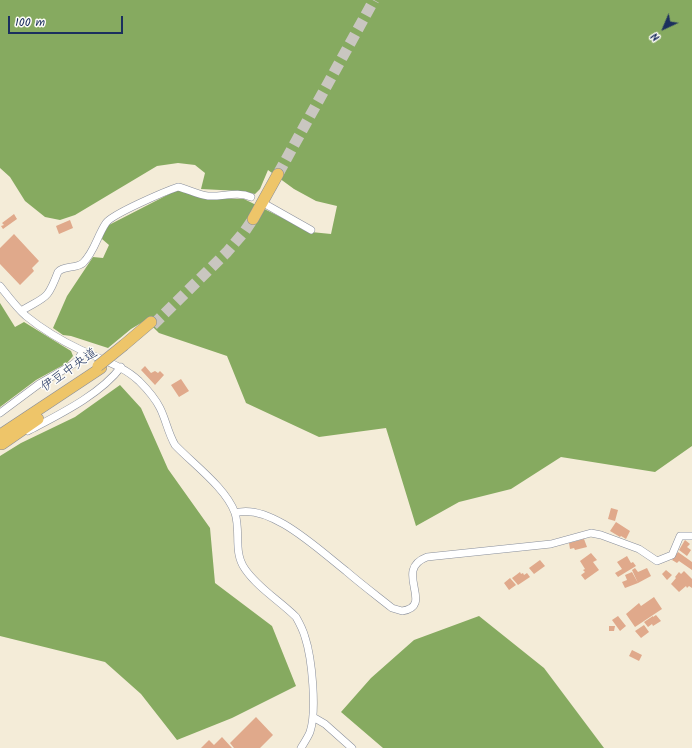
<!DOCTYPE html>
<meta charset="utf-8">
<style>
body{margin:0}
#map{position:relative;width:692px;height:748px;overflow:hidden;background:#f4ecd8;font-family:Kalam,sans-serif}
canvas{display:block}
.north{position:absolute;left:644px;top:8px;width:40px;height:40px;-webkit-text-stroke:3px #fdfcf7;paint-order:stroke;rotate:224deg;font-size:11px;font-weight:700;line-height:16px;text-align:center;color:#1b2f5e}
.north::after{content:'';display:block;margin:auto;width:14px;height:18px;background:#1b2f5e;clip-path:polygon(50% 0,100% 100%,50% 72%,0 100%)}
.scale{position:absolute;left:8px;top:16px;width:115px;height:18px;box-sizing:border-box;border:2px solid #1b2f5e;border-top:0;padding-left:5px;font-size:12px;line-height:14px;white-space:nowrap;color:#1b2f5e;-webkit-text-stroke:3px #fdfcf7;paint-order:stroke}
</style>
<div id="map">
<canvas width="692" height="748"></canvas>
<div class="north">N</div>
<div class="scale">100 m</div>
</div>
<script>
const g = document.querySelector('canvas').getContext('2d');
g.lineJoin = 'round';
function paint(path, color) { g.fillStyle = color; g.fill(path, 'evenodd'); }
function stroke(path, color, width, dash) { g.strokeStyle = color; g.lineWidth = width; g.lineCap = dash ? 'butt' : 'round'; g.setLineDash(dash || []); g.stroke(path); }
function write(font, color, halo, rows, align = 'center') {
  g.font = font + ' Kalam,"Klee One",sans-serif'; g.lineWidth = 3; g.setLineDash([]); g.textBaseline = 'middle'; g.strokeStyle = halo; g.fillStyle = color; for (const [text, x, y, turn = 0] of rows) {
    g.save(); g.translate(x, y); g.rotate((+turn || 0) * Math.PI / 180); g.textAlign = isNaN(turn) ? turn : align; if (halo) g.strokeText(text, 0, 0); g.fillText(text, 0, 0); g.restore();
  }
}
paint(new Path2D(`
 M0 0H692V446L655 472 561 457 511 489 459 502 416 526 386 428 319 437 246 403 227 356 159 333 146 320 131 329 108 348 71 336 63 335 53 328 67 296 93 257 103 258 109 245 102 239 104 231 107 226 179 189 207 198 244 199 311 232 331 234 337 206 316 201 294 189 268 170 260 189 255 194 240 191 201 189 205 173 195 165 178 163 157 166 75 215 60 220 45 217 25 201 10 177 0 168Z
 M0 303 15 327 24 322 71 351 73 356 67 363 36 380 0 407Z
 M120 385 141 408 168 469 210 528 215 583 272 626 296 686 232 718 177 740 141 694 105 662 0 636V456L21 443 75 417Z
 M479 616 544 668 604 748H383L341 712 371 678 414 640Z`), '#86aa60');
paint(new Path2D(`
 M14 214 17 219 3 229 1 226 4 225 2 223Z
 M70 220 73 228 59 234 56 226Z
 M14 234 39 261 32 268 34 271 20 285 0 264V248Z
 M145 366 151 373 155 371 158 373 160 371 164 375 155 385 141 370Z
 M181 379 189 391 179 397 171 385Z
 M611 508 618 510 615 521 608 519Z
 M616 522 630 531 626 539 621 536 620 537 610 531Z
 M584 539 587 547 575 550 574 548 570 549 569 543Z
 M685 540 690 544 687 547 691 550 687 556 679 550Z
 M678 552 692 562V570L679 561 677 563 672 560Z
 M591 553 597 560 593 562 599 570 585 580 581 575 585 572 583 570 585 569 580 561Z
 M627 556 631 563 633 562 636 566 618 577 615 573 622 569 617 562Z
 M540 560 545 566 534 574 529 568Z
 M635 568 638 572 647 568 651 576 638 583 632 570Z
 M666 570 672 575 667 580 662 574Z
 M684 571 692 579V588L689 586 687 588 686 586 679 592 671 584 676 578 675 577 679 572 681 574Z
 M520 572 521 574 523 573 524 575 527 573 530 577 518 585 512 578Z
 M632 572 638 583 625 588 622 582 627 580 625 575Z
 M510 578 516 585 509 590 504 583Z
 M654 597 662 609 635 627 626 614 639 603 641 606Z
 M656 615 661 621 653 626 652 624 648 627 644 622 653 616V617Z
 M618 616 626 626 620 631 612 620Z
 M644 625 649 632 641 638 635 631Z
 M609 626H615L614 631H609Z
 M632 650 642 655 639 661 629 656Z
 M256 717 273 735 260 748H234L230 743Z
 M222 737 232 748H201L209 740 214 745Z`), '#e0a98b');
stroke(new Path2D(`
 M278 174 374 0
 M153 325 227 252 245 231 253 219`), '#c9c6c0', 11, [11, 5.5]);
const minor = new Path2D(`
 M265 204 311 230
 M0 286C8 296 16 307 26 316 42 329 62 341 81 350 101 360 122 365 139 381 147 389 155 398 160 408 166 420 168 433 175 445 193 464 226 488 235 513 241 532 233 552 245 569 258 588 280 601 296 617 300 624 303 630 305 637 312 658 317 711 310 732 308 737 304 743 301 748
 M21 311C46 296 47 301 58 272 64 265 76 269 83 263 95 251 97 236 106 223 112 214 166 191 178 187 188 189 197 195 208 196 223 197 237 191 251 197
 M0 413 39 384 72 365 77 361 83 351
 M28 431C58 415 100 395 121 367
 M235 513C270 502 320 551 346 571 361 584 377 596 392 608L402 611C436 606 392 570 427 557L551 544 591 533 601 535 639 549 657 561 672 555 680 536H692
 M313 717 325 724 352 748`);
const highway = new Path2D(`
 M253 219 278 174
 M124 345 151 322
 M0 435 101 368
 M2 444 38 419`);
stroke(minor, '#888e9b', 8);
stroke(highway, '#888e9b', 12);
stroke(minor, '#fff', 7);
stroke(highway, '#eec569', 11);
const highwayBridge = new Path2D(`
 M98 366 124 345`);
stroke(highwayBridge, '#888e9b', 12, []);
stroke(highwayBridge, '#eec569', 11);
write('13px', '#1b2f5e', '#fdfcf7', [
 ["伊豆中央道",70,371,-35]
]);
</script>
